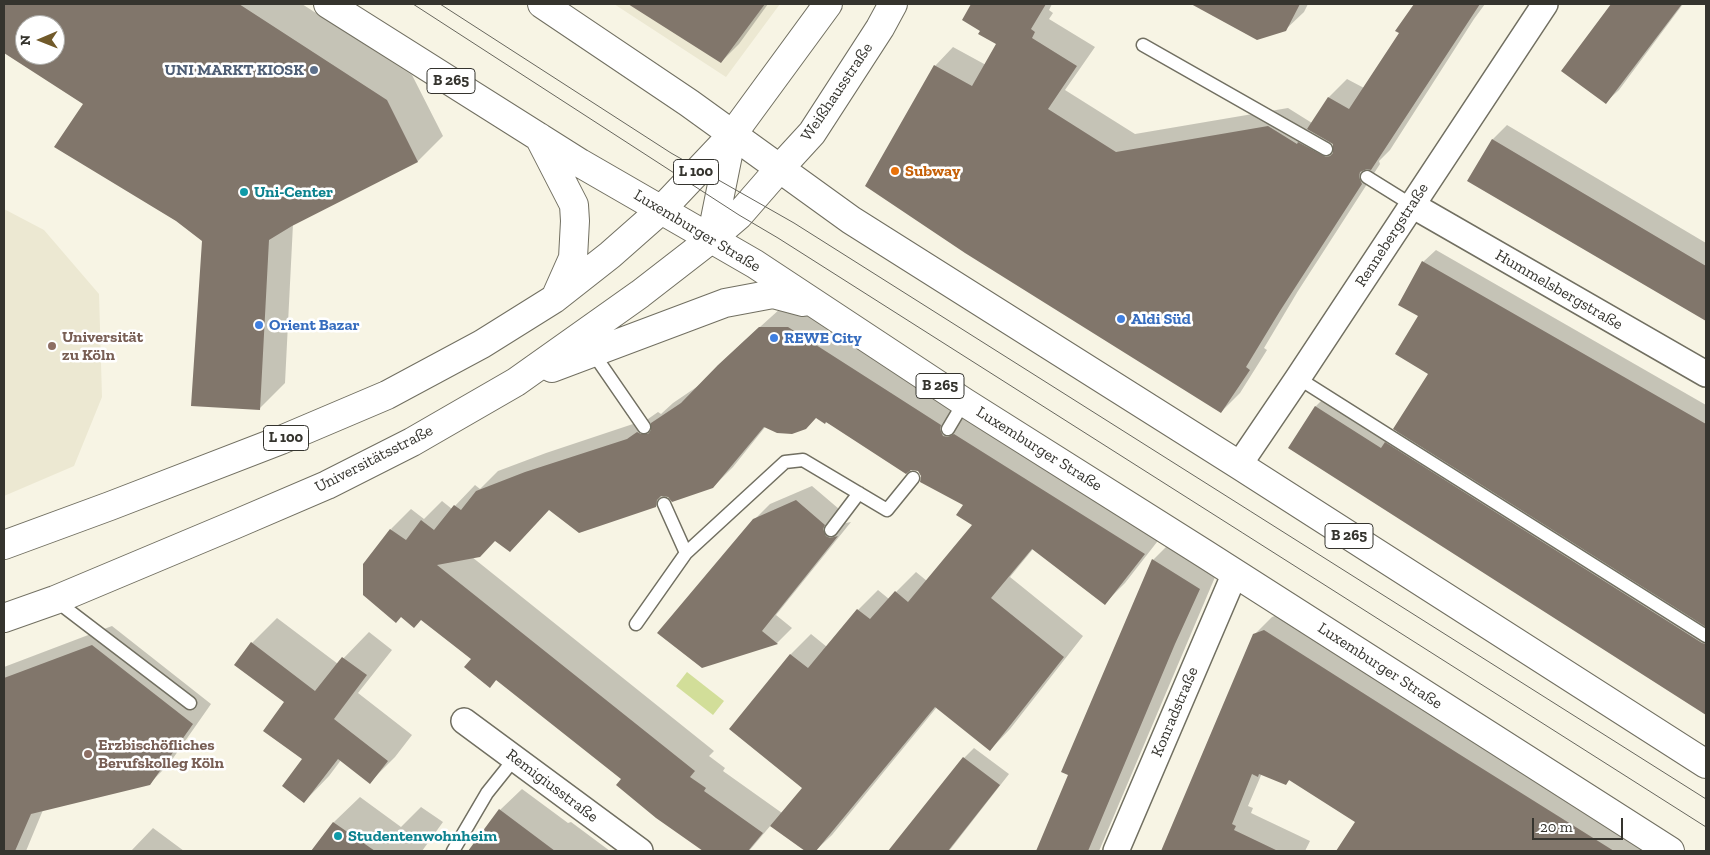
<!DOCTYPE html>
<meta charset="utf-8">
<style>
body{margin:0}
#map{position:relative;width:1710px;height:855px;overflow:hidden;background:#f7f4e4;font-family:"Zilla Slab",serif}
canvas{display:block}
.frame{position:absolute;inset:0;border:5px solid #35342e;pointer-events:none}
.north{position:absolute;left:15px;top:15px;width:50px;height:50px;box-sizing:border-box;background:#fff;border:1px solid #aeaeab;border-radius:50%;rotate:269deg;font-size:14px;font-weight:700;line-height:20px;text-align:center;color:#35342e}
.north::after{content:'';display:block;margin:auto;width:18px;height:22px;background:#715a2a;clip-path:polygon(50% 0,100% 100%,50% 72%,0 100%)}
.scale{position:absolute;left:1532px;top:818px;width:91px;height:22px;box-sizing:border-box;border:2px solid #35342e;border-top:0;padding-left:6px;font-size:15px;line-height:18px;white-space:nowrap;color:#35342e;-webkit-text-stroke:4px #fff;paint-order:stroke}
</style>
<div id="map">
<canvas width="1710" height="855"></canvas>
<div class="frame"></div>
<div class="north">N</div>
<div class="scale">20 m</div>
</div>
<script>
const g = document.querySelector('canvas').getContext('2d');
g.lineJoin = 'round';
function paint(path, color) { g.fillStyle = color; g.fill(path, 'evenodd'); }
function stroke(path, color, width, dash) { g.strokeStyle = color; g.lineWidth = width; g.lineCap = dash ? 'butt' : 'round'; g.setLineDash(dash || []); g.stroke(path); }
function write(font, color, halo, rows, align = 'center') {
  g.font = font + ' "Zilla Slab",serif'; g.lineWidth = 5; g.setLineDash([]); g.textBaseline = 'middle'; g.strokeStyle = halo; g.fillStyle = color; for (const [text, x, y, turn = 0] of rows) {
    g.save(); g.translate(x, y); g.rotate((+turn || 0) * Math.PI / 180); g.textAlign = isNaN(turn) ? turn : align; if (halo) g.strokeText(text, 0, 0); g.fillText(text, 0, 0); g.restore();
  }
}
paint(new Path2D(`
 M614 4H780L726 77Z
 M4 209 44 230 99 294 102 397 74 466 4 496Z`), '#ece8d2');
paint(new Path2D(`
 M687 672 724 701 713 715 676 686Z`), '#d2de99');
paint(new Path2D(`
 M4 4H302L412 75 443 136 418 161 293 224 285 383 259 409 203 240 85 103 4 52ZM25 25H55V55H25Z
 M631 4H768L739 44 721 62Z
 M973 4H1052L1049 10 1053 13 1049 19 1095 47 1065 90 1135 134 1288 108 1312 123 1329 97 1347 79 1364 88 1401 33 1415 5 1413 4H1485L1474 19 1390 150 1379 161 1380 164 1298 291 1264 348 1267 350 1240 393 1221 412 935 66 953 47 986 65 998 44 982 30 964 20Z
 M1201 4H1308L1304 12 1285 30 1203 9Z
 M1613 4H1683L1619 90 1606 102 1562 71Z
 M1507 125 1706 243V320L1469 181 1493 139Z
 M1436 250 1706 405V713L1290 448 1316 406 1328 394 1393 436 1398 430 1429 374 1420 316 1423 262Z
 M808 307 1164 533 1125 583 1105 603 1033 549 1010 577 1083 636 1010 729 990 750 937 707 832 835 815 851H807L771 825 749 851H705L657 817 622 779 497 679 490 687 391 529 411 509 424 519 442 501 452 509 475 485 480 489 498 471 546 453 648 419 658 412 661 414 673 403 701 384 740 345 781 308ZM816 417 918 470 922 475 965 505 974 525 927 581 916 572 889 599 878 590 858 610 827 647 811 634 791 654 731 729 804 788 782 813 723 771 725 768 709 756 714 751 472 557 495 540 549 509 656 506 666 496 713 487 733 467 766 426Z
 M812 486 839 509 841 521 846 523 851 522 776 615 792 628 777 643 702 666 754 520 770 504Z
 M1172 541 1218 570 1099 851H1037L1070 774 1063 772 1153 560Z
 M1283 613 1657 851H1350L1342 845 1357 822 1290 779 1286 784 1262 773 1248 806 1253 808 1251 813 1310 841 1305 851H1162L1254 635 1272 617Z
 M277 618 338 664 369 632 392 650 358 693 412 735 395 757 370 782 341 760 329 776 304 802V758L286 702 252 643Z
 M112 626 211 704 169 764 149 784 43 810 26 851H4V667Z
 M974 748 1009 774 949 851H900L894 847 964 758Z
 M522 789 568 823 571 822 610 851H470L500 810Z
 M360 797 401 827 421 807 443 822 422 851H326L318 845 334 822Z
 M153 828 184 851H131Z`), '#0003');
paint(new Path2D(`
 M4 4H239L387 100 418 162 292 226 269 240 260 410 191 406 202 241 176 221 54 147 83 104 4 53ZM25 25H55V55H25Z
 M628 4H765L721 63Z
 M971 4H1046L1031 29 1035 32 1032 38 1077 66 1048 109 1116 152 1268 126 1297 144 1298 142 1326 157 1330 156 1333 153V144L1307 129 1328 97 1349 109 1399 33 1395 31 1414 4H1480L1371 170 1367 169 1360 172 1359 177 1362 184 1280 311 1246 367 1250 370 1221 413 965 253 865 186 934 65 972 86 996 44 978 34 980 31 962 20Z
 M1191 4H1300L1286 31 1257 40Z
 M1611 4H1682L1606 104 1561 71Z
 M1492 139 1706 266V321L1467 181Z
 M1422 261 1706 424V627L1393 429 1428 374 1395 354 1418 316 1398 305Z
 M759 327H788L941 425 940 429 943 436 948 437 954 434 1145 554 1105 605 1032 549 991 598 1064 657 990 751 935 707 816 851H805L770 826 802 788 729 729 790 654 808 668 857 609 870 619 895 591 908 602 972 525 956 515 963 505 920 482 921 476 918 471 911 470 906 474 826 422 825 424 816 418 806 429 792 434 777 433 764 427 713 488 672 502 668 497 661 496 657 500 656 507 579 533 549 510 510 552 495 541 480 557 437 565 695 771 690 777 706 788 704 791 763 833 748 851H703L656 818 616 785 621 779 496 680 490 688 464 667 471 659 421 620 414 628 401 617 396 623 363 595V564L390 529 406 540 421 520 434 530 454 505 461 510 476 491 525 472 627 439 637 432 641 434H648L651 430V423L681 403 718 365Z
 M1315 406 1381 448 1385 442 1702 643 1706 644V715L1288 448Z
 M796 500 825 525 823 529 826 536 830 538 838 536 762 631 778 644 702 668 657 633 753 519Z
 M1152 559 1200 589 1175 644 1088 851H1036L1068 775 1061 772Z
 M1264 630 1459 754 1614 851H1336L1355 822 1289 780 1286 785 1259 774 1258 777 1252 774 1232 824 1236 826 1234 830 1278 851H1161L1253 634Z
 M251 642 315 691 342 657 367 675 334 719 388 761 370 784 338 759 304 803 282 786 302 759 263 731 284 702 234 665Z
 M92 645 193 724 150 785 31 814 15 851H4V678Z
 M963 757 1000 785 948 851H888Z
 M499 809 555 851H468Z
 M333 822 375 851H311Z`), '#81766b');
const lane = new Path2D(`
 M1143 45 1326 149
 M1367 177 1412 205
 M593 353 644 427
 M1298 378 1706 636
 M948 429 964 402
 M664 504 686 553 785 462 803 460 887 510 913 478
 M831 530 859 493
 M55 600 190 703
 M636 624 686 553
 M453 851 487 793 515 758`);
const street = new Path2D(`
 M1412 205 1706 374
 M1239 465 1298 378 1545 4
 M464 721 640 851
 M1116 851 1235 573`);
const secondary = new Path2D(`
 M732 135 828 4
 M779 169 812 133 880 28 893 4`);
const primary = new Path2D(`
 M328 4 580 163 755 264 964 402 1205 554 1670 851
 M542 4 689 103 851 220 1239 465 1706 764
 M539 137 574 205 575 221 573 258 557 294
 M711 239 732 135
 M552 368 725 303 773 294 803 302
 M4 545 110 506 281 440 387 395 482 344 554 299 610 255 661 210 732 135
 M4 618 55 600 236 524 327 485 412 442 516 382 640 294 711 239 739 215 779 169`);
stroke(lane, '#716f61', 15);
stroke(street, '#716f61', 28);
stroke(secondary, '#716f61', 30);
stroke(primary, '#716f61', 30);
stroke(lane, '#fff', 12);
stroke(street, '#fff', 25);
stroke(secondary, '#fff', 28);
stroke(primary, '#fff', 28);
stroke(new Path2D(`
 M413 4 739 215 778 238 1706 827
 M440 4 671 153 794 223 1706 799`), '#67665d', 1);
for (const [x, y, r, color] of [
 [314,70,5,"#5c6f8a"],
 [895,171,5,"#e8710a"],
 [244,192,5,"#0f9aa8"],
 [1121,319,5,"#3f7fe0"],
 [259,325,5,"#3f7fe0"],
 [774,338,5,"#3f7fe0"],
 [52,346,5,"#8d6e63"],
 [88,754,5,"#8d6e63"],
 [338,836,5,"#0f9aa8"]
]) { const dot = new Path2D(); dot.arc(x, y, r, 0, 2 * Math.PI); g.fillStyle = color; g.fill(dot); stroke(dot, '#fff', 2); }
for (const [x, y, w] of [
 [451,81,48],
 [696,172,45],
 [940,386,48],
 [286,438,45],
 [1349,536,48]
]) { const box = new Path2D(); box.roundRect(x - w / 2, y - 12.5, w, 25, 4); g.fillStyle = '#fff'; g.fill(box); stroke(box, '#35342e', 1); }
write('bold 15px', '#35342e', null, [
 ["B 265",451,81],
 ["L 100",696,172],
 ["B 265",940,386],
 ["L 100",286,438],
 ["B 265",1349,536]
]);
write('bold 16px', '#4e5e75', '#fff', [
 ["UNI MARKT KIOSK",304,70]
], 'right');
write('16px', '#35342e', '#fff', [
 ["Weißhausstraße",837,92,-56],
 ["Luxemburger Straße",697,231,31],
 ["Rennebergstraße",1392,235,-57],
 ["Hummelsbergstraße",1559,290,30],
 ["Luxemburger Straße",1039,449,32],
 ["Universitätsstraße",374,459,-27],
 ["Luxemburger Straße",1380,666,33],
 ["Konradstraße",1175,712,-67],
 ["Remigiusstraße",552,786,37]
]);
write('bold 16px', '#c56008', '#fff', [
 ["Subway",905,171]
], 'left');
write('bold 16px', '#0d838f', '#fff', [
 ["Uni-Center",254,192],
 ["Studentenwohnheim",348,836]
], 'left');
write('bold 16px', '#366cbe', '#fff', [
 ["Aldi Süd",1131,319],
 ["Orient Bazar",269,325],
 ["REWE City",784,338]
], 'left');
write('bold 16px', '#785e54', '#fff', [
 ["Universität",62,337],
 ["zu Köln",62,355],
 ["Erzbischöfliches",98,745],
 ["Berufskolleg Köln",98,763]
], 'left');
</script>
